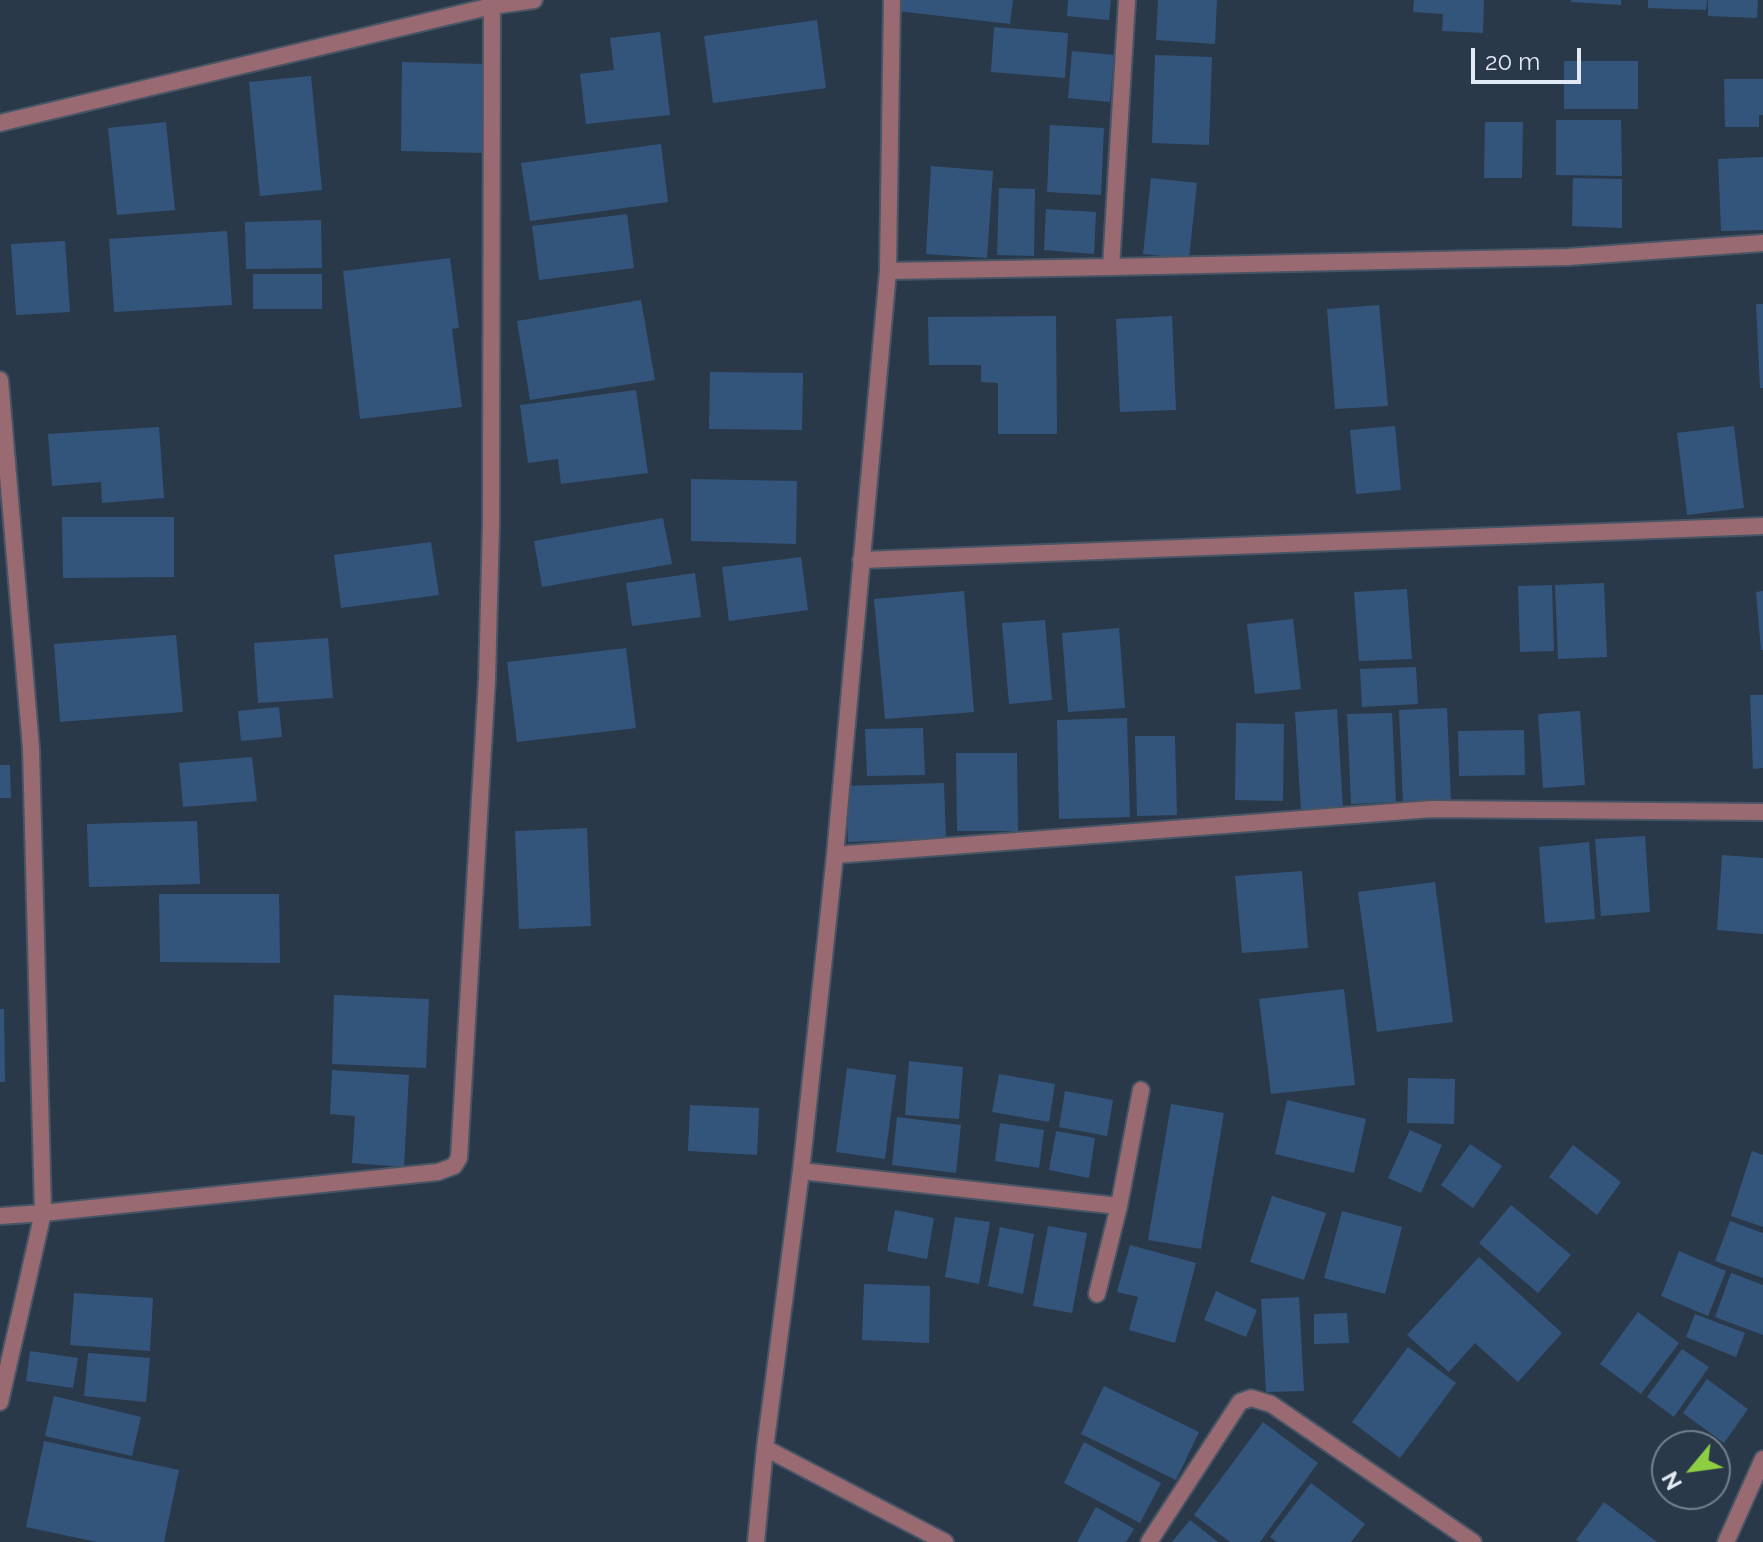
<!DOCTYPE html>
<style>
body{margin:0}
#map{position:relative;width:1763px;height:1542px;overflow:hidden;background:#2a394a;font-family:Raleway,sans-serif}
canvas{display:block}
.north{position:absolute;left:1651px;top:1430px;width:80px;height:80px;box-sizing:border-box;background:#2a394a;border:2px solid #73808e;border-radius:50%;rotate:241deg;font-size:22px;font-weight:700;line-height:32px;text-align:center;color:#e1eaf5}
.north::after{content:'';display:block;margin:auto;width:28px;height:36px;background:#8ece43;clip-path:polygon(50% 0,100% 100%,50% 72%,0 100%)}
.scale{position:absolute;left:1471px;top:48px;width:110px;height:36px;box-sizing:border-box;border:4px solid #e1eaf5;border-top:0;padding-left:10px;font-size:24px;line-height:28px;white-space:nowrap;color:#e1eaf5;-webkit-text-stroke:6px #2a394a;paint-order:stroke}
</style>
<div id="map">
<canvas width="1763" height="1542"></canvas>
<div class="north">N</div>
<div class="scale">20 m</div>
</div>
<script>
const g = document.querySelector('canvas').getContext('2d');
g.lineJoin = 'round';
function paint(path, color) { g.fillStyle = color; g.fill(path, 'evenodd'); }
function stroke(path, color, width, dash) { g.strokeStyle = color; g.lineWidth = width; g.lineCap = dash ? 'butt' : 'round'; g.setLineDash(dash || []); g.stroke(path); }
paint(new Path2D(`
 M899 0H1013L1010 24 897 11Z
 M1068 0H1111L1109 20 1067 16Z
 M1158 0H1217L1215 44 1156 40Z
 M1414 0H1484L1483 33 1442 31 1443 14 1413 12Z
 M1571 0H1621V5L1571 2Z
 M1648 0H1707L1706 10 1648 8Z
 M1708 0H1758L1757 18 1708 16Z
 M817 20 826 88 713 103 704 36Z
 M994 27 1068 33 1065 78 991 72Z
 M660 32 670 115 586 124 580 74 614 70 610 38Z
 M1072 51 1114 55 1110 102 1068 98Z
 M1155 55 1212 57 1209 145 1152 143Z
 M1564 61H1638V109H1564Z
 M402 62 484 64 483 153 401 151Z
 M311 76 322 190 260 196 249 82Z
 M1724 79H1763V115H1759V127H1725Z
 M1556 120H1621L1622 176 1556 175Z
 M166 122 175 210 117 215 108 128Z
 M1485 122H1523L1522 178H1484Z
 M1050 125 1104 128 1101 195 1047 192Z
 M661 144 668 202 530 221 521 163Z
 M1763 157V230L1721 231 1718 159Z
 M931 166 993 171 987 258 926 254Z
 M1151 178 1197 183 1189 259 1143 254Z
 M1573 178 1622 179V228L1572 226Z
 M999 188 1035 189 1034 256 997 255Z
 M1046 209 1096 212 1094 254 1044 250Z
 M627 214 634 268 539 280 532 226Z
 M321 220 322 268 246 269 245 222Z
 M227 231 232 305 114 312 109 239Z
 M65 241 70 312 16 315 11 244Z
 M450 258 459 328 452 329 462 407 360 419 343 271Z
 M253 274H322V309H253Z
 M641 300 655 380 530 400 517 321Z
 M1756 304H1763V388H1760Z
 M1379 305 1388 406 1335 409 1327 309Z
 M1056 316 1057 434H998V383L981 382V365H929L928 317Z
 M1172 316 1176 410 1120 412 1116 319Z
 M710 372 803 373 802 430 709 429Z
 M636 390 648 473 561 484 558 459 528 463 520 405Z
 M1395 426 1401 490 1356 494 1350 430Z
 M1734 426 1744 508 1687 515 1677 433Z
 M159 427 164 498 102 503 101 482 52 486 48 434Z
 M691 479 797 481 796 544 691 541Z
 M62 517H174V577L63 578Z
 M663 518 672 564 542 587 534 541Z
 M431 542 439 595 341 608 334 555Z
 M801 557 808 610 729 621 722 567Z
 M695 573 701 617 632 626 626 583Z
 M1604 583 1607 657 1558 659 1555 585Z
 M1552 585 1554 651 1520 652 1518 586Z
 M1407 589 1412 659 1359 661 1354 592Z
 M964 591 974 712 885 719 874 599Z
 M1763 591V650H1761L1756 592Z
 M1293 619 1301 689 1255 694 1247 624Z
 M1045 620 1052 700 1009 704 1002 623Z
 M1119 628 1125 708 1068 712 1062 633Z
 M176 635 183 712 60 722 54 644Z
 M328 638 333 698 258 703 254 643Z
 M626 648 636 728 517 742 507 662Z
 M1416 667 1418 704 1362 707 1360 669Z
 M1750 695H1763V768L1753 769Z
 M279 707 282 737 241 741 238 711Z
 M1447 708 1451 800 1403 801 1399 710Z
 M1337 709 1343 808 1301 811 1295 712Z
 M1580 711 1585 785 1543 788 1538 714Z
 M1392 713 1396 802 1351 804 1347 714Z
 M1127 718 1130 817 1059 819 1057 720Z
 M1236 723 1284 724 1283 801 1235 800Z
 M923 728 925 775 867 776 865 729Z
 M1524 730 1525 775 1459 776 1458 731Z
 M1135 736H1175L1177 815 1137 816Z
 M956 753H1017L1018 831H957Z
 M252 757 257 801 183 807 179 763Z
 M0 765H10L11 798H0Z
 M944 783 946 838 848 842 846 786Z
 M197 821 200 884 89 887 87 824Z
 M587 828 591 926 519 929 515 831Z
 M1645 836 1650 912 1601 916 1595 839Z
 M1589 842 1595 919 1545 923 1539 847Z
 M1722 855 1763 858V934L1717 930Z
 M1302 871 1308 948 1242 953 1235 876Z
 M1435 882 1453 1022 1377 1032 1358 892Z
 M159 894H279L280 963 160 962Z
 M1344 989 1355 1085 1271 1094 1259 999Z
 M334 995 429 999 426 1068 332 1064Z
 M0 1009H4L5 1082H0Z
 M909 1061 963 1067 959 1119 905 1115Z
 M847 1068 896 1075 885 1159 836 1152Z
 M332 1070 409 1075 404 1167 352 1163 355 1116 330 1114Z
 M999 1074 1055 1084 1049 1122 992 1112Z
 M1408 1078 1455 1079 1454 1124 1407 1123Z
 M1065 1091 1113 1100 1107 1136 1059 1127Z
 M1287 1100 1366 1119 1354 1173 1275 1154Z
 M1171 1104 1224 1113 1201 1249 1148 1240Z
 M690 1105 759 1108 757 1155 688 1151Z
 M897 1117 961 1125 956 1173 892 1165Z
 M1000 1123 1044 1130 1039 1168 995 1161Z
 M1410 1130 1442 1145 1421 1193 1388 1178Z
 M1056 1131 1095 1138 1089 1178 1049 1170Z
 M1470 1144 1502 1166 1473 1208 1441 1185Z
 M1573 1145 1621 1182 1597 1215 1549 1177Z
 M1752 1151 1763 1155V1227L1731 1216Z
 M1272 1196 1326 1213 1304 1280 1250 1262Z
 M1511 1205 1571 1255 1538 1293 1479 1243Z
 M895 1210 934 1218 927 1259 887 1251Z
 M1342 1211 1402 1227 1385 1294 1324 1278Z
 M955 1217 990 1222 979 1284 945 1277Z
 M1730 1221 1763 1233V1278L1715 1261Z
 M1048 1226 1087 1233 1072 1313 1033 1306Z
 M1000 1227 1034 1234 1023 1294 988 1286Z
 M1130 1245 1196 1263 1175 1343 1129 1330 1138 1297 1117 1292Z
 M1679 1251 1726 1271 1708 1316 1661 1296Z
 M1479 1257 1562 1333 1518 1382 1475 1343 1449 1372 1407 1335Z
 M1731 1273 1763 1285V1335L1715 1317Z
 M864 1284 930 1286 929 1343 862 1340Z
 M1216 1291 1257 1310 1246 1337 1204 1320Z
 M74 1293 153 1298 150 1351 70 1345Z
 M1299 1297 1304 1391 1266 1392 1261 1299Z
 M1638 1312 1679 1343 1641 1394 1600 1364Z
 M1347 1313 1349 1343 1314 1344V1314Z
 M1695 1314 1745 1333 1736 1357 1686 1337Z
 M1408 1347 1456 1383 1400 1458 1352 1422Z
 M1682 1349 1709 1367 1674 1417 1647 1397Z
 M30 1351 78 1358 73 1388 26 1381Z
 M88 1353 150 1358 146 1402 84 1396Z
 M1707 1379 1748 1409 1724 1443 1683 1413Z
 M1104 1386 1199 1432 1176 1480 1081 1434Z
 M54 1396 141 1417 132 1456 45 1436Z
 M1263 1422 1318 1463 1260 1542H1230L1194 1515Z
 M44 1441 179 1470 164 1542H97L26 1527Z
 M1084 1442 1161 1483 1140 1523 1064 1483Z
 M1311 1483 1365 1524 1351 1542H1277L1270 1537Z
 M1604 1502 1657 1542H1579L1576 1540Z
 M1096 1507 1134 1529 1126 1542H1077Z
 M1190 1520 1218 1542H1172Z`), '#33557c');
const street = new Path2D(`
 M0 123 492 6 534 0
 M1111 267 1127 0
 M888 271 1111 267 1568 257 1763 243
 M0 380 31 748 43 1213 0 1216
 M861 560 1763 526
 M835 855 1432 809 1763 812
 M801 1171 1119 1206
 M1097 1294 1119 1206 1141 1090
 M0 1402 43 1213 438 1172 454 1166 459 1158 487 679 491 525 492 6
 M765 1448 945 1542
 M756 1542 765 1448 801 1171 835 855 888 271 892 0
 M1149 1542 1240 1402 1251 1398 1271 1404 1473 1542
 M1726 1542 1763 1459`);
stroke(street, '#475565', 20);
stroke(street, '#996a72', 16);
</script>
